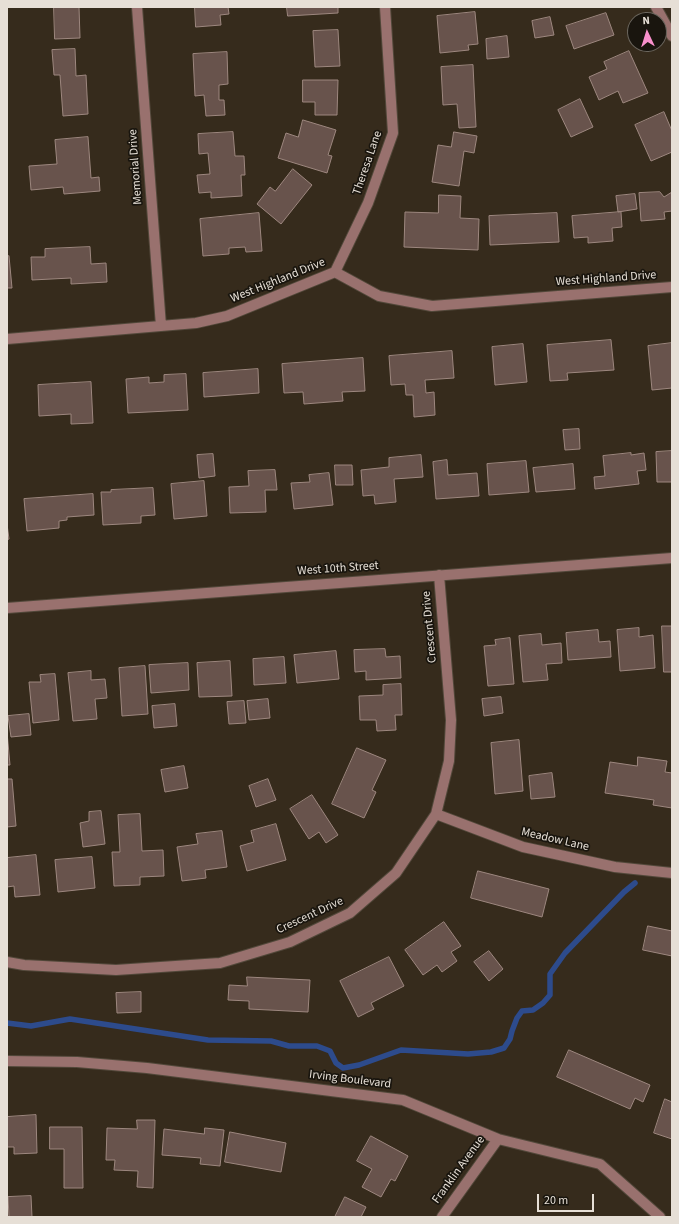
<!DOCTYPE html>
<style>
body{margin:0}
#map{position:relative;width:679px;height:1224px;overflow:hidden;background:#362b1c;font-family:"Source Sans 3",sans-serif}
canvas{display:block}
.frame{position:absolute;inset:0;border:8px solid #e6dfd6;pointer-events:none}
.north{position:absolute;left:627px;top:12px;width:40px;height:40px;box-sizing:border-box;background:#19150e;border:1px solid #6b665e;border-radius:50%;rotate:356deg;font-size:11px;font-weight:700;line-height:16px;text-align:center;color:#e6dfd6}
.north::after{content:'';display:block;margin:auto;width:14px;height:18px;background:#f890cc;clip-path:polygon(50% 0,100% 100%,50% 72%,0 100%)}
.scale{position:absolute;left:537px;top:1194px;width:57px;height:18px;box-sizing:border-box;border:2px solid #e6dfd6;border-top:0;padding-left:5px;font-size:12px;line-height:14px;white-space:nowrap;color:#e6dfd6;-webkit-text-stroke:3px #19150e;paint-order:stroke}
</style>
<div id="map">
<canvas width="679" height="1224"></canvas>
<div class="frame"></div>
<div class="north">N</div>
<div class="scale">20 m</div>
</div>
<script>
const g = document.querySelector('canvas').getContext('2d');
g.lineJoin = 'round';
function stroke(path, color, width, dash) { g.strokeStyle = color; g.lineWidth = width; g.lineCap = dash ? 'butt' : 'round'; g.setLineDash(dash || []); g.stroke(path); }
function paint(path, color) { g.fillStyle = color; g.fill(path, 'evenodd'); }
function write(font, color, halo, rows, align = 'center') {
  g.font = font + ' "Source Sans 3",sans-serif'; g.lineWidth = 3.5; g.setLineDash([]); g.textBaseline = 'middle'; g.strokeStyle = halo; g.fillStyle = color; for (const [text, x, y, turn = 0] of rows) {
    g.save(); g.translate(x, y); g.rotate((+turn || 0) * Math.PI / 180); g.textAlign = isNaN(turn) ? turn : align; if (halo) g.strokeText(text, 0, 0); g.fillText(text, 0, 0); g.restore();
  }
}
stroke(new Path2D(`
 M7 1023 31 1026 70 1019 208 1040 271 1041 289 1046H317L330 1051 336 1063 343 1068 359 1065 401 1050 468 1054 491 1052 504 1048 510 1039 512 1031 517 1018 522 1011 533 1010 543 1003 550 995V974L565 953 624 892 635 883`), '#2d4b8c', 5.5);
const building = new Path2D(`
 M54 7H79L80 38 55 39Z
 M195 7H228L229 14 220 15 221 25 196 27Z
 M287 7H338V13L288 16Z
 M475 12 478 44 468 45 469 50 440 53 437 16Z
 M606 13 614 35 574 49 566 26Z
 M550 17 554 35 535 38 532 21Z
 M338 30 340 66 315 67 313 31Z
 M507 36 509 57 487 59 486 39Z
 M75 49 76 76 86 75 88 114 63 116 60 75H54L52 50Z
 M629 51 648 93 623 103 618 91 599 100 589 77 607 69 604 62Z
 M227 52 228 84 219 85V100H224L225 115 206 116 204 95 195 96 193 54Z
 M473 65 476 127 459 128 457 104 443 105 441 67Z
 M303 80H338L337 115H315V102H303Z
 M580 99 593 127 571 137 558 110Z
 M664 112 672 131V152L651 161 635 125Z
 M303 120 336 130 328 155 332 156 327 173 278 158 286 133 298 137Z
 M233 132 235 156H244L245 175H241L242 196 211 198V192L199 193 197 175 210 174 208 153 199 154 198 134Z
 M454 132 477 136 474 153 464 151 459 186 432 182 438 145 451 147Z
 M88 137 91 178 99 177 100 191 64 194 63 187 31 190 29 166 57 164 55 140Z
 M293 169 312 185 281 224 257 204 270 187 275 191Z
 M660 192 664 197 672 192V211L664 212 665 219 641 221 639 193Z
 M635 194 637 209 618 212 616 196Z
 M439 195 461 196 460 218 479 219 478 250 404 247 405 212 438 213Z
 M621 212 622 227 612 228 613 241 588 243V237L574 238 572 216Z
 M259 213 262 251 246 252 245 247 229 248V254L203 256 200 219Z
 M557 213 559 242 490 245 489 216Z
 M90 247 91 264 106 263 107 282 71 284V278L32 280 31 257H45V249Z
 M9 256 12 288H7V257Z
 M611 340 614 370 567 373 568 380 550 381 547 345Z
 M672 343V388L652 390 648 346Z
 M523 344 527 382 495 385 492 347Z
 M452 351 454 378 425 380 426 393 434 392 435 415 414 417 413 395H406L405 384 391 385 389 356Z
 M363 358 365 391 342 392 343 401 304 404 303 392 284 393 282 364Z
 M258 369 259 393 204 397 203 373Z
 M186 374 188 410 128 413 126 379 149 377V383L164 382V375Z
 M91 382 93 423 71 424V414L39 416 38 385Z
 M579 429 580 449 565 450 563 430Z
 M672 451V482H657L656 452Z
 M631 453V455L644 453 646 470 637 471 639 484 595 489 594 477 605 476 603 456Z
 M213 454 215 476 199 478 197 455Z
 M421 455 423 477 394 479 396 502 375 504 374 495 363 496 361 470 389 467V458Z
 M447 460 448 475 477 473 479 496 436 499 433 462Z
 M526 461 529 492 489 495 487 464Z
 M573 464 575 489 536 492 533 468Z
 M335 465H352L353 485H336Z
 M275 470 277 490H265L266 512 230 513 229 487 249 486 248 471Z
 M329 473 333 505 294 509 291 483 310 482 309 475Z
 M204 481 207 516 174 519 171 484Z
 M153 488 155 515 141 516V523L103 525 101 492H111V490Z
 M93 494 94 515 67 517V520L59 521V528L27 531 24 499Z
 M7 524 9 539 7 540Z
 M662 626H672V672H664Z
 M639 628V637L653 635 655 668 620 671 617 630Z
 M598 630 599 642 610 641 611 657 568 660 566 633Z
 M541 634 542 645 561 643 562 663 546 664 548 680 523 682 519 636Z
 M510 638 514 684 488 686 484 646 496 645 495 640Z
 M385 649 386 657 400 656 401 678 366 680V671L355 672 354 650Z
 M336 651 339 679 297 683 294 655Z
 M284 657 286 683 254 685 253 659Z
 M230 661 232 696 199 697 197 663Z
 M188 663 189 690 151 693 149 665Z
 M145 666 148 714 122 716 119 668Z
 M91 671V680L105 679 107 698 95 699 97 719 73 721 68 673Z
 M55 674 59 720 33 723 29 682H41L40 675Z
 M401 684 402 715H395L396 730 377 731 376 720H360L359 696 383 695V685Z
 M501 697 503 713 484 716 482 699Z
 M268 699 270 718 249 720 247 701Z
 M244 701 246 723 229 724 227 702Z
 M175 704 177 726 154 728 152 706Z
 M29 714 31 735 11 737 8 716Z
 M7 732 10 765H7Z
 M519 740 523 791 495 794 491 743Z
 M357 748 386 760 372 790 376 792 364 818 332 804Z
 M638 757 667 761 665 772 672 773V808L653 805 654 800 605 793 610 762 637 766Z
 M184 766 188 788 165 792 161 770Z
 M552 773 555 797 531 799 529 776Z
 M7 779H12L16 826 7 827Z
 M268 779 276 800 256 807 249 786Z
 M312 795 338 835 326 843 319 832 309 839 290 809Z
 M101 811 105 844 83 847 80 823 89 821V812Z
 M140 814 142 851 163 850 164 876 140 877V885L114 886 112 852H120L118 815Z
 M276 824 286 860 247 871 240 846 254 842 251 831Z
 M222 831 227 867 205 870 206 878 182 881 177 847 198 844 196 834Z
 M36 855 40 895 15 897 14 886 7 887V858Z
 M92 857 95 888 58 892 55 860Z
 M478 871 549 889 542 917 471 898Z
 M444 922 461 946 451 952 457 961 442 972 437 965 423 975 405 950Z
 M648 926 672 931V956L643 950Z
 M489 951 503 969 489 981 474 962Z
 M389 957 404 986 371 1003 374 1009 358 1017 340 981Z
 M247 977 310 980 308 1012 249 1009V1001L228 1000 229 985 247 986Z
 M141 992V1012L117 1013 116 993Z
 M569 1050 650 1085 643 1102 635 1098 630 1109 557 1077Z
 M665 1099 672 1102V1139L654 1133Z
 M36 1115 37 1153 14 1154V1147H7V1117Z
 M137 1120H155L153 1188 137 1187 138 1171 114 1170 115 1160H106L107 1128 137 1129Z
 M50 1127H82L83 1188H64V1149H50Z
 M205 1128 224 1130 220 1166 200 1164 201 1158 162 1155 164 1129 204 1134Z
 M230 1132 286 1143 281 1172 225 1162Z
 M371 1136 408 1156 395 1181 391 1179 381 1197 362 1187 372 1169 357 1161Z
 M31 1196 32 1217H9L8 1197Z
 M345 1197 366 1207 361 1217H335Z`);
paint(building, '#68534c');
stroke(building, '#9d877f', 1);
const minor = new Path2D(`
 M137 7 161 326
 M656 7 672 36
 M335 272 368 203 393 133 385 7
 M7 339 196 323 227 316 335 272 379 296 432 306 672 287
 M7 608 672 558
 M436 814 523 847 615 867 672 873
 M7 962 24 965 116 970 220 963 290 942 350 913 396 873 436 814 449 761 451 720 439 575
 M7 1061 77 1062 147 1068 403 1100 498 1139 600 1164 660 1217
 M442 1217 498 1139`);
stroke(minor, '#52483a', 12);
stroke(minor, '#99716e', 10);
write('12px', '#e6dfd6', '#19150e', [
 ["Theresa Lane",368,163,-71],
 ["Memorial Drive",136,167,-94],
 ["West Highland Drive",606,279,-4],
 ["West Highland Drive",278,281,-22],
 ["West 10th Street",338,569,-4],
 ["Crescent Drive",430,627,-95],
 ["Meadow Lane",555,840,13],
 ["Crescent Drive",310,916,-25],
 ["Irving Boulevard",350,1080,7],
 ["Franklin Avenue",459,1170,-54]
]);
</script>
